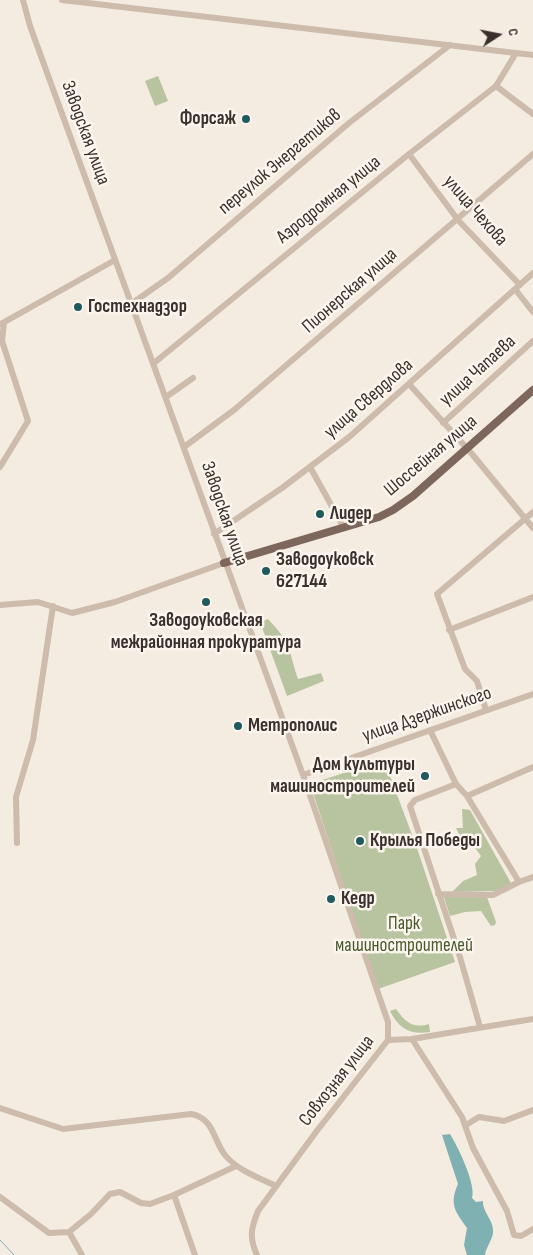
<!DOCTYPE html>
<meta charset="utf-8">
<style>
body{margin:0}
#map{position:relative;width:533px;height:1255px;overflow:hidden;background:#f4ebe1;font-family:"Sofia Sans Condensed",sans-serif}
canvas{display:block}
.north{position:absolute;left:473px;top:10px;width:50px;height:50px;-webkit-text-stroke:4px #fbf5ee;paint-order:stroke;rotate:79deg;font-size:14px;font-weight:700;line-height:20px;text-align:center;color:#3b302b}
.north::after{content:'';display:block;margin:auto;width:18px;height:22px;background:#3b302b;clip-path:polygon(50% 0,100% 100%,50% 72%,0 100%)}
</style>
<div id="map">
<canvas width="533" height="1255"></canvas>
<div class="north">С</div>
</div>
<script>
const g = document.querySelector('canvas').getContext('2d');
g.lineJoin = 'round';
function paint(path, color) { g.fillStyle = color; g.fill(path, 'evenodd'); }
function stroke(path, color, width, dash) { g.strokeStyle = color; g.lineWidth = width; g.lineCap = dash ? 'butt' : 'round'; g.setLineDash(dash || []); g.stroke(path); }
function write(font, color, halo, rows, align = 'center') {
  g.font = font + ' "Sofia Sans Condensed",sans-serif'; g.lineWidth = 5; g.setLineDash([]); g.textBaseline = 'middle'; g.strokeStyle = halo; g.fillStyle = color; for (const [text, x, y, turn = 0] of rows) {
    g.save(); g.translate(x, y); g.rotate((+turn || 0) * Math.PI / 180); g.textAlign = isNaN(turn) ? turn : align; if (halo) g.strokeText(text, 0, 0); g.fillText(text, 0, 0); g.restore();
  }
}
paint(new Path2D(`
 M158 76 168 101 155 106 145 81Z
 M268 619C292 644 288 649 298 679L321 673 324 681 287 696 260 622Z
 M384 760 417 848 455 962 378 989 310 784Z
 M462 809 470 810 511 883 496 891 452 892 463 881 477 875 475 864 481 856 470 841 459 834 456 828H463Z
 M444 897H487L496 922 495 925 491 926 481 911 465 912 450 916Z
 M396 1009C405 1022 413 1029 429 1024L430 1032C410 1035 399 1029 390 1011Z`), '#b8c4a0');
paint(new Path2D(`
 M450 1134C458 1147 476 1184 472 1198L476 1202 483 1201C482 1212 494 1220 493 1232 493 1239 486 1247 485 1255H467L464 1245 467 1228C455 1211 449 1204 458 1184L442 1135Z`), '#7fb0b2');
stroke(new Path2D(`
 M0 1240 14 1255`), '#7fb0b2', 1);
stroke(new Path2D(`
 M23 0 30 26 303 775 388 1022V1040L316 1132 258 1211C251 1228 249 1238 257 1255
 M62 0 533 55
 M496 86 533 114
 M409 154 458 220 520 285
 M515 289 533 312
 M131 304 168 278 349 123 450 45
 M1 324 115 260
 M154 363 409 154 496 86 516 53
 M409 384 472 454 533 528
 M166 397 193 378
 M443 423 533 341
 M184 447 234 410 533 154
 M0 467 28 421 2 341 4 323
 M310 467 344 528
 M214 534 282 488 348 438 533 273
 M0 605 38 602 72 613 115 602 224 563
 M449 630 533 597
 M486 710 477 681 465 669 437 594 533 512
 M430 730 456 784 467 796 519 882
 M303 775 533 694
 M456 784 415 800 410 806 460 957 480 1027
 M467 796 533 767
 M17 843 16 797 33 740 53 606
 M438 894 493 895 519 882 533 877
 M412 1039 462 1117 473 1148 507 1211 514 1235 521 1236 533 1229
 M388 1040 412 1039 533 1019
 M0 1108 63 1129 191 1114C214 1118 213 1140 225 1155 237 1170 259 1178 276 1186
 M466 1125 479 1117 504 1121 533 1110
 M174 1195 195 1255
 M0 1197 49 1233 69 1232 82 1255
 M69 1232 91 1214 110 1194 120 1192 141 1203 150 1204 174 1195 236 1166`), '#cdbbac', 6);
stroke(new Path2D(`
 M224 563 379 517 393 510 413 496 533 390`), '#7d675c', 8);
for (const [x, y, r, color] of [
 [246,119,5,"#1f5a5e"],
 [78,307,5,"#1f5a5e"],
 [320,514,5,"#1f5a5e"],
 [266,571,5,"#1f5a5e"],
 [206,602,5,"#1f5a5e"],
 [238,726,5,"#1f5a5e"],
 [425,776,5,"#1f5a5e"],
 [360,841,5,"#1f5a5e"],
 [331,899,5,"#1f5a5e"]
]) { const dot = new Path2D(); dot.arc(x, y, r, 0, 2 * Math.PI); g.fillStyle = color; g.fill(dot); stroke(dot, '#fbf5ee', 2); }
write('bold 19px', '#3b302b', '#fbf5ee', [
 ["Форсаж",236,119,"right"],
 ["Гостехнадзор",88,307],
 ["Лидер",330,514],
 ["Заводоуковск",276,560],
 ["627144",276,582],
 ["Заводоуковская",206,621,"center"],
 ["межрайонная прокуратура",206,643,"center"],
 ["Метрополис",248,726],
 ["Дом культуры",415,765,"right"],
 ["машиностроителей",415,787,"right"],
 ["Крылья Победы",370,841],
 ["Кедр",341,899]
], 'left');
write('19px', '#3b302b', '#fbf5ee', [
 ["Заводская улица",85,133,70],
 ["переулок Энергетиков",280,162,-40],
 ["Аэродромная улица",329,200,-39],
 ["улица Чехова",475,211,49],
 ["Пионерская улица",350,291,-41],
 ["улица Чапаева",478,371,-42],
 ["улица Свердлова",369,399,-41],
 ["Шоссейная улица",431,456,-40],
 ["Заводская улица",224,514,71],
 ["улица Дзержинского",427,715,-19],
 ["Совхозная улица",337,1081,-52]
]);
write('19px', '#4a5a2e', '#fbf5ee', [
 ["Парк",404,924],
 ["машиностроителей",404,946]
]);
</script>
